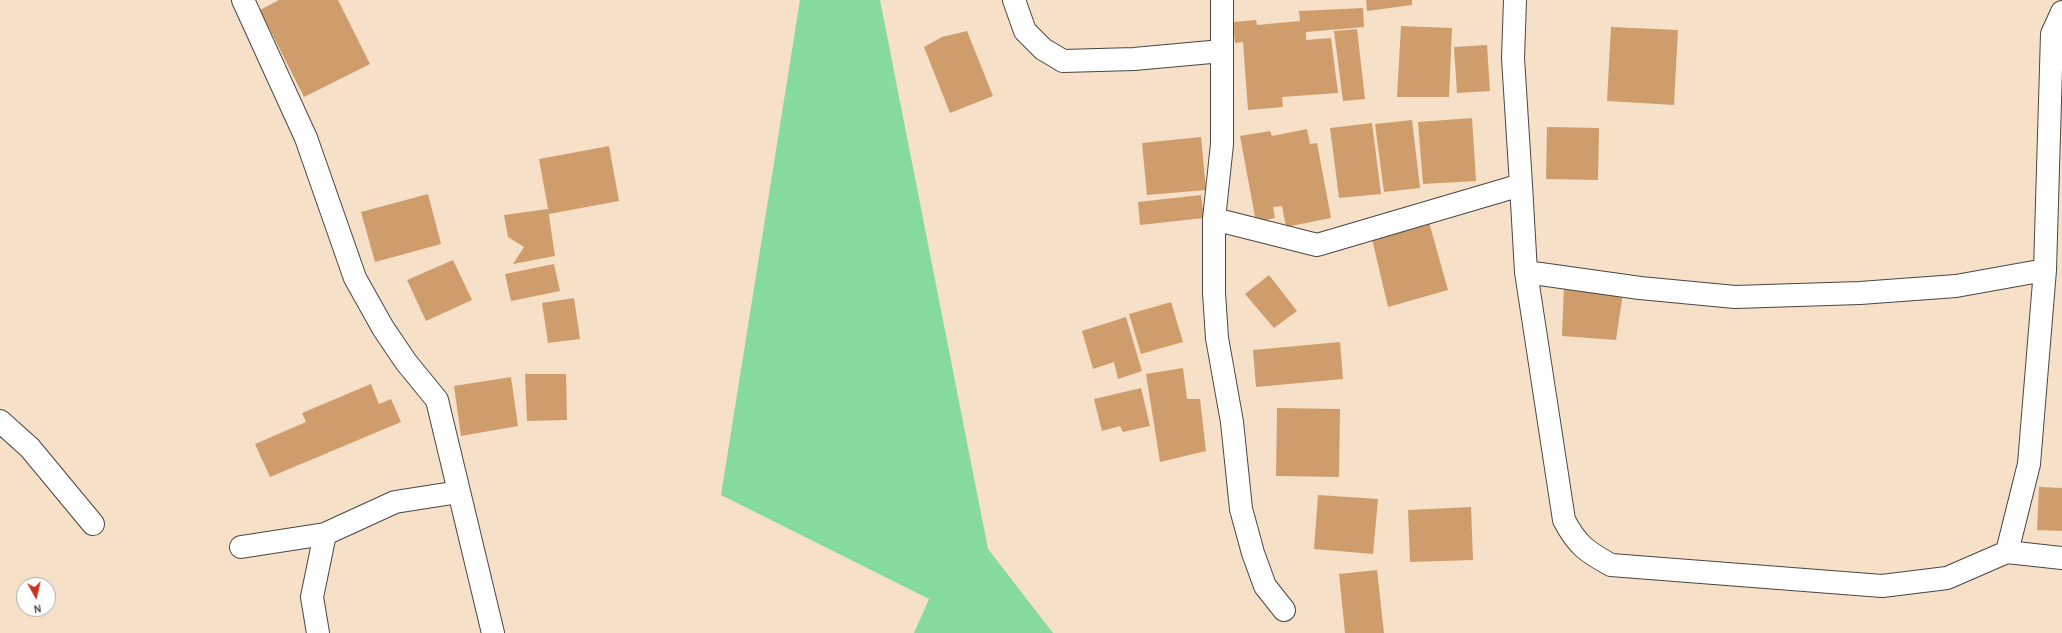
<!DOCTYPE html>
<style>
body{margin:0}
#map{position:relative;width:2062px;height:633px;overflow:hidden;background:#f6e0c8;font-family:"Comic Neue",sans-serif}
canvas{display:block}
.north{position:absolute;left:16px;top:577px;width:40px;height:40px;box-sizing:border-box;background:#fff;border:1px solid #aaa;border-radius:50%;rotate:172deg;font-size:11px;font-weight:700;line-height:16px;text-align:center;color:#2b2b2b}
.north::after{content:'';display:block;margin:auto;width:14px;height:18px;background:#c8321e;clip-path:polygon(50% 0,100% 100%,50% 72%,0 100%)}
</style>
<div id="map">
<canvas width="2062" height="633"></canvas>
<div class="north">N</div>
</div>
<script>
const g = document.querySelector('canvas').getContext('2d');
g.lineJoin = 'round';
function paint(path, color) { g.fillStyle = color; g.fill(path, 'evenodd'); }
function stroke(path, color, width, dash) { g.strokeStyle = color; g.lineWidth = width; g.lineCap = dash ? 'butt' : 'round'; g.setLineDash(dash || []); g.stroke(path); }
paint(new Path2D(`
 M800 0H880L988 549 1053 633H914L929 599 721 495Z`), '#85da9c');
paint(new Path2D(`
 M279 0H338L370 64 304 97 260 10Z
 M1366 0H1412V5L1367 11Z
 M1363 8 1364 27 1306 32V40L1331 38 1338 93 1282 97 1283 107 1248 110 1243 42 1235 43 1233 22 1256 20 1257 25 1300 21 1299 11Z
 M1401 26 1452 28 1449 97H1397Z
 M1611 27 1678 30 1674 105 1607 101Z
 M1357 29 1365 99 1343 101 1334 31Z
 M967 31 993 96 950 113 924 47 942 37Z
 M1487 45 1490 91 1457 93 1454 47Z
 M1472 118 1476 181 1423 184 1418 122Z
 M1412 120 1420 188 1384 192 1375 124Z
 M1372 123 1381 194 1339 198 1330 128Z
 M1547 127 1599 128 1598 180 1546 179Z
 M1307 129 1310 144 1317 143 1331 218 1286 227 1282 206 1273 207 1275 218 1256 222 1240 136 1270 131 1272 136Z
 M1201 137 1206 190 1147 195 1142 143Z
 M609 146 619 201 549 214 539 159Z
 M428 194 441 244 375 262 361 212Z
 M1201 195 1204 218 1140 225 1138 202Z
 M548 209 555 256 513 264 524 247 508 237 504 215Z
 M1429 222 1448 290 1388 307 1372 239Z
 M453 260 472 300 426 321 407 280Z
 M554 264 560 291 511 301 505 274Z
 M1269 275 1297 311 1274 328 1245 294Z
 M1564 285 1624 286 1616 340 1562 336Z
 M574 298 580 339 548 343 542 303Z
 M1171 302 1183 342 1141 354 1129 314Z
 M1126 317 1142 371 1118 379 1114 362 1093 369 1082 331Z
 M1340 342 1343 379 1256 387 1253 350Z
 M1183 368 1187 399H1200L1206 451 1160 462 1146 374Z
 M525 374H566L567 420 527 421Z
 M511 377 518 426 461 436 454 386Z
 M371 384 379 404 391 399 401 422 270 477 255 444 306 422 302 413Z
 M1141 388 1150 426 1123 432 1120 426 1102 431 1094 399Z
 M1277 408 1340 409 1339 477 1276 476Z
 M2039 487 2062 488V531L2037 530Z
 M1318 495 1378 499 1373 554 1314 549Z
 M1471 507 1473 560 1410 562 1408 510Z
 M1377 570 1384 633H1345L1339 574Z`), '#cf9d6c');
const street = new Path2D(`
 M243 0 306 138 355 278 383 328 406 362 437 400 493 633
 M1014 0 1025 31 1043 49 1063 61 1134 59 1222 51
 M1222 0V144L1214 219 1317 245 1521 185 1513 58 1515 0
 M1521 185 1526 272 1564 520C1577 545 1587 552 1611 565L1882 586 1947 578 2007 552 2062 558
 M1214 219V293L1217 338 1232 422 1241 509 1253 553 1265 586 1284 610
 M1526 272 1640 288 1735 297 1860 293 1956 286 2045 270
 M0 421 30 448 93 524
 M241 547 325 534 395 502 459 492
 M2007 552 2029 464 2045 270 2052 34 2062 12
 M318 633 312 597 325 534`);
stroke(street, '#494643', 24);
stroke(street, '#fff', 22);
</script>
